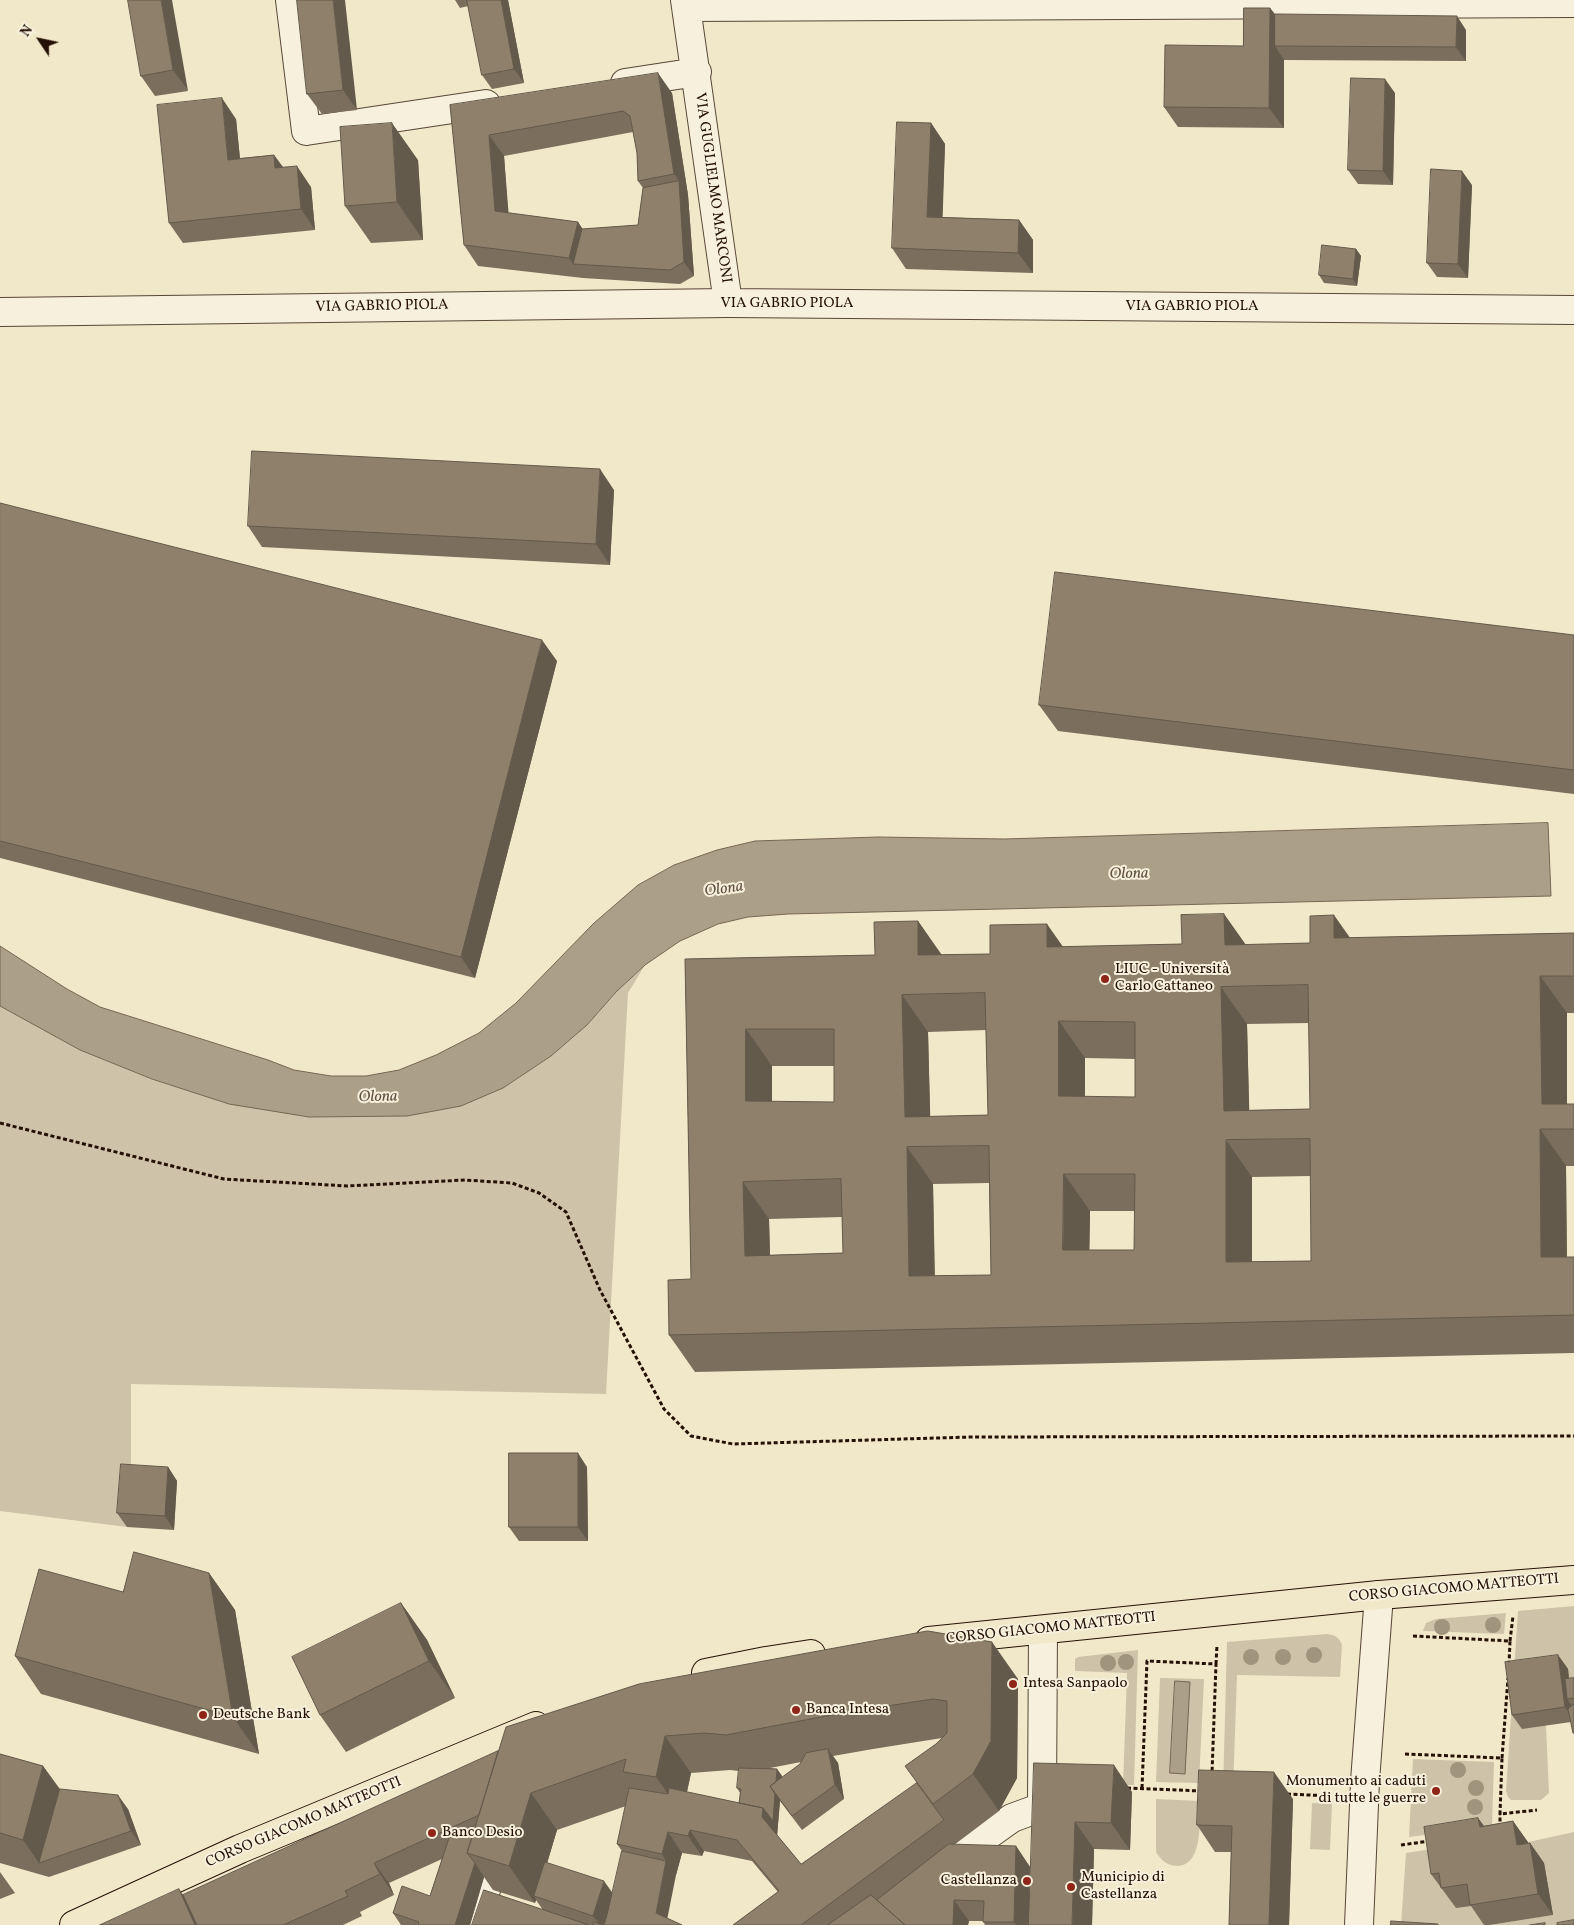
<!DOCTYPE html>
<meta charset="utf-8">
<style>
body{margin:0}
#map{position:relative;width:1574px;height:1925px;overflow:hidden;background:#f1e8c9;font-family:Vollkorn,serif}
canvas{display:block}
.north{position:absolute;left:15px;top:15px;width:50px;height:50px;-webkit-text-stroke:4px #f6f0dc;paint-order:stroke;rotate:304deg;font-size:14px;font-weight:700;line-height:20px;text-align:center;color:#251006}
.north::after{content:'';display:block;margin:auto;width:18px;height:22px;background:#251006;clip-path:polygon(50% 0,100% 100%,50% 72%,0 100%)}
</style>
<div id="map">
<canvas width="1574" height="1925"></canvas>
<div class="north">N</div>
</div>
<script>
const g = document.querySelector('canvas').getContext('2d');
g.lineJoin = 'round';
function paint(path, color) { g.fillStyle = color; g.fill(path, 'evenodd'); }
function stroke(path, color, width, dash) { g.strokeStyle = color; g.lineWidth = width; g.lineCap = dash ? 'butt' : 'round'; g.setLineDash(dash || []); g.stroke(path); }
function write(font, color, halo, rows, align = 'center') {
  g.font = font + ' Vollkorn,serif'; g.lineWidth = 4; g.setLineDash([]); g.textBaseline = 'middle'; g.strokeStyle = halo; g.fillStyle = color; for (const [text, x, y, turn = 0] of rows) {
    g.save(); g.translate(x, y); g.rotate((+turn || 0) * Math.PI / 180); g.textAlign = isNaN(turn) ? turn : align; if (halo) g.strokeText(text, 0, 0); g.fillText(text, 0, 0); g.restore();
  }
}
paint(new Path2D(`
 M645 965 628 993 606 1394 131 1384V1478L127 1527 0 1511V1006L80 1050 152 1079 229 1104 461 1106 503 1088 551 1056 587 1025 616 992Z
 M1574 1606V1686H1570L1567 1669 1546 1725 1549 1793 1541 1800H1511L1508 1797 1506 1791 1518 1611Z
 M1506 1613 1504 1634 1423 1631 1426 1623 1436 1619Z
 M1327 1634C1335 1635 1339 1637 1342 1645L1340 1677 1237 1675 1233 1790H1223L1227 1642Z
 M1138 1650 1134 1785H1123L1127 1673 1075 1671V1659L1078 1657Z
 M1160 1678 1204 1679 1199 1783 1156 1782Z
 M1413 1759 1494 1762 1492 1827 1409 1837Z
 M1156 1799 1200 1801C1199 1820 1204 1864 1178 1866 1167 1866 1161 1860 1156 1852Z
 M1312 1803 1332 1804 1330 1850 1310 1849Z
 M1574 1832V1925H1490L1552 1915 1532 1866 1528 1842Z
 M1438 1848 1481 1904 1484 1925H1401L1406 1853Z`), '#cec3a8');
const water = new Path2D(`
 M1548 823 1551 896 788 914 748 917 718 924 680 941 645 965 616 992 587 1025 551 1056 503 1088 461 1106 407 1116 309 1117 229 1104 152 1079 80 1050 0 1006V946L67 989 100 1007 268 1060 294 1070 331 1076H366L399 1070 436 1055 479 1033 516 1003 594 923 638 885 674 865 717 850 755 841 878 837 1004 839Z
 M1175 1681 1190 1682 1185 1774 1170 1773Z`);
paint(water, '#ac9f87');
stroke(water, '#766653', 1);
const street = new Path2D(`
 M290 0 306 131 486 104
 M685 0 728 303
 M686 7 1574 3
 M625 83 697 72
 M0 312 728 303 1574 310
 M1042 1801 1043 1630
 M943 1867 1012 1818 1042 1807
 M475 1925 499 1848
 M1359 1925 1365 1781 1379 1595`);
const primary = new Path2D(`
 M929 1641 1379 1595 1574 1580
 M706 1673 766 1661 811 1654
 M74 1925 240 1849 536 1726`);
stroke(street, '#584637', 30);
stroke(primary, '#251006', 30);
stroke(new Path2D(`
 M0 1123 224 1179 347 1186 465 1180 512 1183 539 1193 566 1212 600 1290 664 1409 691 1436 733 1444 971 1437 1574 1436
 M1413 1636 1510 1641 1509 1665
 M1510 1641 1513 1616
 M1216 1664 1217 1645
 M1405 1754 1502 1758 1500 1814 1537 1810
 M1502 1758 1508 1678
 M1127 1788 1201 1791
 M1142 1788 1147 1661 1216 1664 1212 1773
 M1287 1794 1331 1796
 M1500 1828V1814
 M1401 1845 1430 1841`), '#251006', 3, [4, 2.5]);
stroke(street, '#f6f0dc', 28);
stroke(primary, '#f1e8c9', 28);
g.fillStyle = '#a1947d';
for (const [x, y] of [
 [1493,1625],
 [1442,1627],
 [1314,1655],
 [1251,1657],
 [1283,1657],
 [1126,1662],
 [1108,1663],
 [1458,1770],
 [1476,1788],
 [1475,1807]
]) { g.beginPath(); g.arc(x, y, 8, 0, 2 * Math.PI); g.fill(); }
paint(new Path2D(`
 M128 0 188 91 155 96 141 76Z
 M297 0 357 110 322 114 307 94Z
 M455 0H508L524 83 492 89 482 75 468 6 460 8Z
 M1270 8 1275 14 1466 30V61L1284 60V128L1178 127 1164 107 1243 46Z
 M672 93 688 195 694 276 680 284 583 278 478 266 464 245 450 105ZM633 132 637 153 638 181 643 188 638 225 582 229 578 222 508 213 504 156Z
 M1395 93 1393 185 1358 184 1348 170Z
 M236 119 240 158 274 155 283 168 311 187 315 230 183 243 169 223Z
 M931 123 945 144 942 217 1019 220 1033 240V273L906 269 892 248Z
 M418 160 423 240 371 243 345 206Z
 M1472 185 1468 278 1437 277 1427 263Z
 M1356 249 1361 256 1357 286 1324 283 1319 275Z
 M614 490 610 565 262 547 248 526Z
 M0 503 557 661 475 978 0 858Z
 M1574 635V794L1058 731 1039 705Z
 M1224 914 1246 945 1310 943 1350 938 1574 933V1013H1567V1104H1574V1166H1566L1567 1257H1574V1353L695 1372 669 1335 691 1279 685 959 875 955 918 921 941 955 990 954 1063 947 1182 944ZM1309 1023 1310 1109 1249 1110 1247 1024ZM986 1030 988 1115 930 1117 928 1032ZM1085 1058 1135 1059V1097H1085ZM772 1066H834V1102H772ZM1311 1176V1261L1252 1262V1177ZM989 1183 991 1275 935 1276 933 1184ZM1090 1211H1135L1134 1250H1089ZM842 1217 843 1253 770 1255 769 1219Z
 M168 1467 177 1481 174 1530 127 1527 117 1513Z
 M587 1467 588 1541H519L509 1527Z
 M209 1573 235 1610 259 1754 41 1694 15 1656 123 1592Z
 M401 1603 427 1640 455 1698 346 1752 320 1715Z
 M1558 1655 1568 1669 1569 1679 1574 1678V1734L1573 1733 1571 1722 1522 1729 1512 1715Z
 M1018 1679 1017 1778 999 1811 954 1845 1016 1846 1030 1867 1029 1925H985L983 1921H969L968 1925H733L778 1892 752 1861 704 1851 702 1856 682 1853 676 1875 608 1914 604 1925H472L543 1910 536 1900 535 1903 493 1890 484 1877 470 1925H401L393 1913 430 1896 442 1859 389 1883 394 1895 360 1912 362 1916 343 1925H100L183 1895 498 1751ZM942 1738 936 1744 905 1766 917 1783 801 1864 777 1835 780 1801 802 1830 844 1799 838 1763 833 1756 873 1749ZM801 1762 800 1764 782 1778V1776L777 1769 770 1768ZM730 1770 739 1771 737 1788 740 1793 739 1803 687 1792 691 1773ZM626 1806 617 1844 622 1851 613 1893 547 1863 557 1830Z
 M0 1754 43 1766 60 1789 128 1809 141 1845 49 1877 0 1863Z
 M1034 1763 1132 1792 1130 1850 1094 1849 1092 1925Z
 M1293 1799 1289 1925H1229L1231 1852H1215L1197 1825Z
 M1478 1818 1484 1826 1513 1821 1528 1843H1530L1544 1863 1553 1915 1490 1925H1484L1471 1906 1456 1908 1431 1874Z
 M0 1872 15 1893 0 1899Z`), '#7b6e5c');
paint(new Path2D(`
 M161 0H172L188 91 173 70Z
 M333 0H345L357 110 343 90Z
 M501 0H508L524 83 514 69Z
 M1270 8 1284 28 1275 46 1284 60V128L1269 108Z
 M1457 16 1466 30V61L1456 47Z
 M658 73 672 93 688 195 694 276 684 262 679 181 674 174Z
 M1385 79 1395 93 1393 185 1383 171Z
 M222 98 236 119 242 180 228 160Z
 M392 123 418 160 423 240 397 202Z
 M931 123 945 144 942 237 927 217Z
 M489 135 504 156 510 231 495 211Z
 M274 155 289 175 275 168Z
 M297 166 311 187 315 230 301 209Z
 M1462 171 1472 185 1468 278 1458 264Z
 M1019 220 1033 240V273L1018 253Z
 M578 222 592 243 573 264 569 258Z
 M1356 249 1361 256 1357 286 1353 279Z
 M600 469 614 490 610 565 596 544Z
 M542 640 557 661 475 978 461 957Z
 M1224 914 1250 951 1225 945Z
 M1334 915 1360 952 1334 938Z
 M918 921 944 958 918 955Z
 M1047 924 1073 961 1047 947Z
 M1540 976 1567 1013V1129L1542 1104Z
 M1221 987 1247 1024 1250 1139 1224 1111Z
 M902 995 928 1032 931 1146 905 1117Z
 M1059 1021 1085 1058V1134L1059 1096Z
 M746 1029 772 1066V1139L746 1101Z
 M1540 1129 1566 1166 1567 1294 1541 1257Z
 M1226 1140 1252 1177V1299L1226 1262Z
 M907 1147 933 1184 935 1313 909 1276Z
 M1064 1174 1090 1211 1089 1287 1063 1250Z
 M743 1182 769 1219 771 1293 745 1256Z
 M578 1453 587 1467 588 1541 578 1527Z
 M168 1467 177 1481 174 1530 165 1516Z
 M209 1573 235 1610 259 1754 233 1717Z
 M401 1603 427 1640 455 1698 429 1661Z
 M992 1642 1018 1679 1017 1778 999 1811 973 1774Z
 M1558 1655 1568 1669 1571 1698 1567 1699 1572 1706 1574 1721 1565 1707Z
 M665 1736 691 1773 682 1814 656 1777Z
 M828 1749 838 1763 844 1799 835 1785Z
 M1114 1765 1132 1792 1130 1850 1111 1823Z
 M43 1766 69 1803 39 1863 23 1840Z
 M777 1769 782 1776 780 1801 775 1794Z
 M1274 1772 1293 1799 1289 1925H1269Z
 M531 1793 557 1830 537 1897 534 1896 536 1900 535 1903 509 1866Z
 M775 1794 780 1801 777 1837 762 1817 763 1808Z
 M118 1795 128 1809 141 1845 131 1831Z
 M1478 1818 1493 1839 1480 1827Z
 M1513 1821 1528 1842 1532 1866 1517 1845Z
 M1075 1822 1094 1849 1092 1925H1072Z
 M690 1830 704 1851 702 1856 688 1836Z
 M668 1832 682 1853 676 1875 666 1925 656 1913 666 1861 662 1854Z
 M1530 1843 1544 1863 1553 1915 1538 1894Z
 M1016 1846 1030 1867 1029 1925H1016L1014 1922Z
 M374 1863 389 1883 394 1895 380 1874Z
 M475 1863 484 1877 470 1925H455Z
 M604 1881 614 1895 604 1925H600L593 1916Z
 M179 1889 197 1915 202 1925H195Z
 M954 1900 969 1921 968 1925H953Z`), '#645a4b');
const building = new Path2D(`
 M128 0H161L173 70 141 76Z
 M297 0H333L343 90 307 94Z
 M467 0H501L514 69 482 75Z
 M1244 8H1270L1269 108 1164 107 1165 45 1243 46Z
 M1275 14 1457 16 1456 47 1275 46Z
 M658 73 674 174 638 181 637 153 630 116 623 111 489 135 495 211 578 222 569 258 464 245 450 105Z
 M1351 78 1385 79 1383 171 1348 170Z
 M222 98 228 160 274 155 275 168 297 166 301 209 169 223 157 105Z
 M897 122 931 123 927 217 1019 220 1018 253 892 248Z
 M392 123 397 202 345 206 340 127Z
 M1431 169 1462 171 1458 264 1427 263Z
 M679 181 684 262 670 270 573 264 582 229 638 225 643 188Z
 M1322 245 1356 249 1353 279 1319 275Z
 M252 451 600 469 596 544 248 526Z
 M0 503 542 640 461 957 0 841Z
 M1055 572 1574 635V770L1039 705Z
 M1224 914 1225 945 1310 943V916L1334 915V938L1574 933V976H1540L1542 1104H1574V1129H1540L1541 1257H1574V1315L669 1335 668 1280 691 1279 685 959 875 955 874 922 918 921V955L990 954V925L1047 924V947L1182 944 1181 915ZM1308 985 1310 1109 1224 1111 1221 987ZM985 993 988 1115 905 1117 902 995ZM1059 1021 1135 1022V1097L1059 1096ZM746 1029H834V1102L746 1101ZM1310 1139 1311 1261 1226 1262V1140ZM989 1146 991 1275 909 1276 907 1147ZM1064 1174H1135L1134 1250H1063ZM841 1179 843 1253 745 1256 743 1182Z
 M509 1453H578V1527H509Z
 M121 1464 168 1467 165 1516 117 1513Z
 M134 1552 209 1573 233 1717 15 1656 39 1569 123 1592Z
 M401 1603 429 1661 320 1715 292 1657Z
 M928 1631 992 1642 991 1741 973 1774 933 1804 905 1766 936 1744 947 1733V1701L933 1699 847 1712 726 1735 704 1733 665 1736 656 1777 623 1772 626 1759 531 1793 509 1866 467 1853 506 1727 639 1684Z
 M1558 1655 1565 1707 1512 1715 1505 1662Z
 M1574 1678V1698L1567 1699 1565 1679Z
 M1574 1704V1733H1573L1568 1709Z
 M828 1749 835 1785 792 1816 770 1786 800 1764 806 1753Z
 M498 1751 479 1815 374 1863 380 1874 345 1891 348 1896 283 1925H197L183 1895Z
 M0 1754 43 1766 23 1840 0 1833Z
 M1034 1763 1114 1765 1111 1823 1075 1822 1072 1925H1029Z
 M739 1768 777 1769 776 1782 770 1786 775 1794 773 1821 763 1808 739 1803 741 1789 737 1788Z
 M1199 1770 1274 1772 1269 1925H1229L1232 1826 1197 1825Z
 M917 1783 944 1820 801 1925H733L779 1891 737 1840 690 1830 688 1836 668 1832 662 1854 617 1844 629 1788 668 1794 669 1788 763 1808 762 1817 801 1864Z
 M60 1789 118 1795 131 1831 39 1863Z
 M1478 1818 1480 1827 1513 1821 1517 1845 1530 1843 1538 1894 1470 1905 1467 1884 1441 1888 1439 1873 1431 1874 1424 1827Z
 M476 1825 467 1853 475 1863 455 1925H418L419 1922 393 1913 402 1886 430 1896 449 1838Z
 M949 1844 1016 1846 1014 1922H983L984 1901 954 1900 953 1925H905L877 1900Z
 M622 1851 666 1861 656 1913 682 1925H605Z
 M545 1862 604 1881 593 1916 534 1896Z
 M179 1889 195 1925H100Z
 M484 1890 589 1925H472Z
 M871 1895 905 1925H828Z
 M1574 1920V1925H1557V1923Z
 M1391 1921 1438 1924V1925H1391Z
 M594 1922 604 1925H593Z
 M1545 1923V1925H1530Z`);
paint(building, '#8f806b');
stroke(building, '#645a4b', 1);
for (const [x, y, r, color] of [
 [1105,979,5,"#8f2418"],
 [1013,1684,5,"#8f2418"],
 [796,1710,5,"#8f2418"],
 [203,1715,5,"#8f2418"],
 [1436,1791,5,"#8f2418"],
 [432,1833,5,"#8f2418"],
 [1027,1881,5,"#8f2418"],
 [1071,1887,5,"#8f2418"]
]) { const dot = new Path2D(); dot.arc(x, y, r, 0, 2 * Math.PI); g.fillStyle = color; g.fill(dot); stroke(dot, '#f6f0dc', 2); }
write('15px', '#251006', '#f6f0dc', [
 ["VIA GUGLIELMO MARCONI",712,188,82],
 ["VIA GABRIO PIOLA",787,304],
 ["VIA GABRIO PIOLA",382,307,-1],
 ["VIA GABRIO PIOLA",1192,307],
 ["CORSO GIACOMO MATTEOTTI",1454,1589,-5],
 ["CORSO GIACOMO MATTEOTTI",1051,1629,-6],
 ["CORSO GIACOMO MATTEOTTI",304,1823,-23]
]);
write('15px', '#251006', '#f6f0dc', [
 ["LIUC - Università",1115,970],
 ["Carlo Cattaneo",1115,987],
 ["Intesa Sanpaolo",1023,1684],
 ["Banca Intesa",806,1710],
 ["Deutsche Bank",213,1715],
 ["Monumento ai caduti",1426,1782,"right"],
 ["di tutte le guerre",1426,1799,"right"],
 ["Banco Desio",442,1833],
 ["Municipio di",1081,1878],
 ["Castellanza",1081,1895],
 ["Castellanza",1017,1881,"right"]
], 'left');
write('italic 16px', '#625040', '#f6f0dc', [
 ["Olona",1129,875,-1],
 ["Olona",724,890,-8],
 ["Olona",378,1098,-1]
]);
</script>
